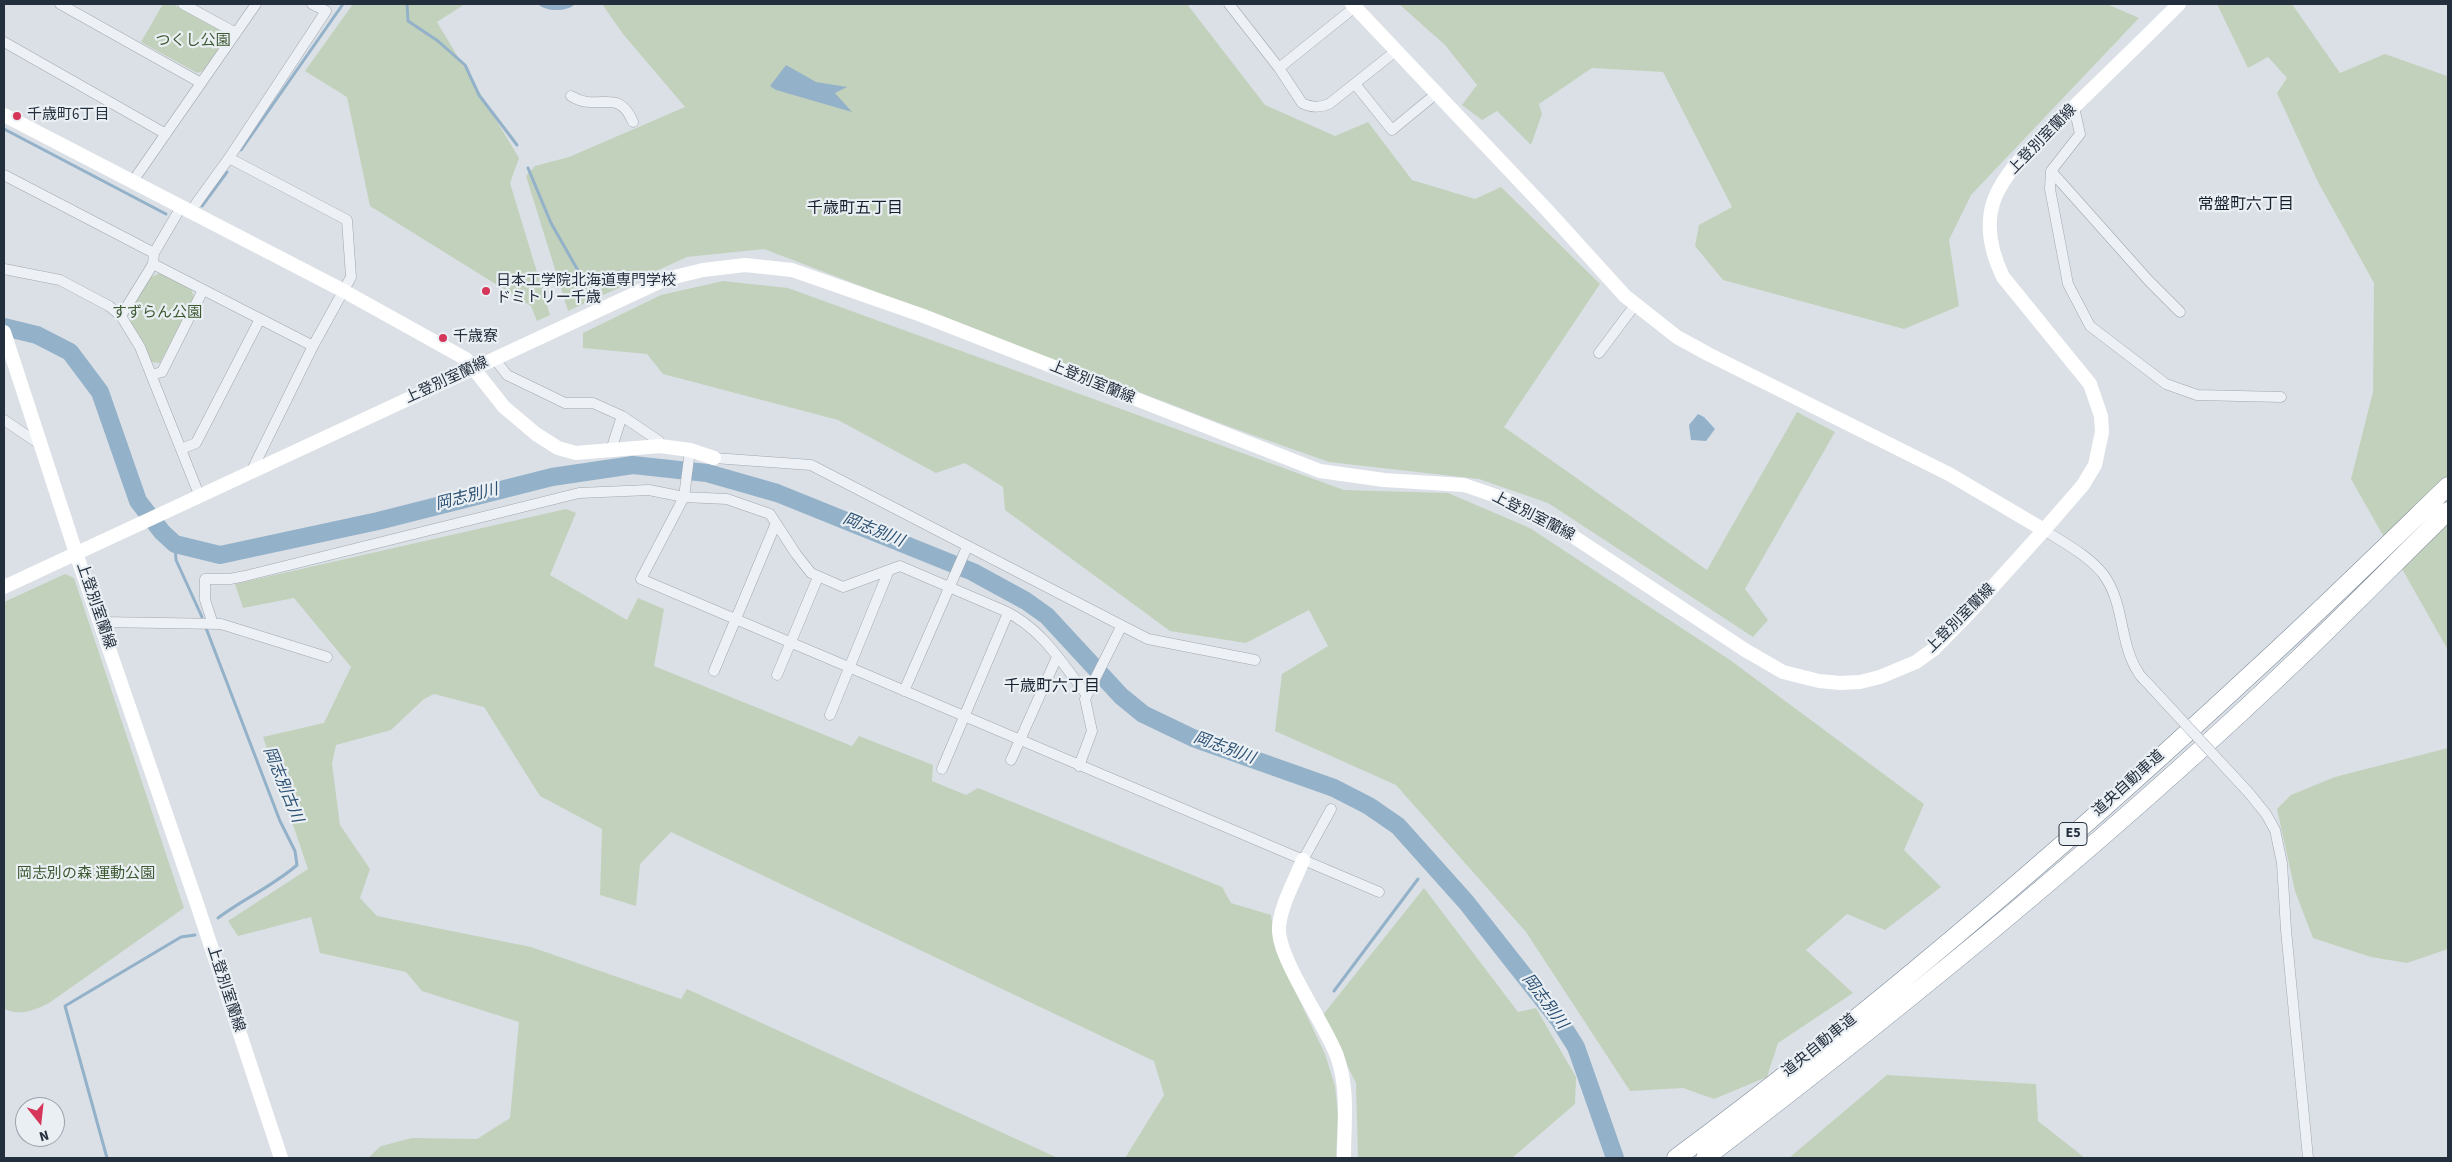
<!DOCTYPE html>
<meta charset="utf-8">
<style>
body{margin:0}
#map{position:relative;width:2452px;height:1162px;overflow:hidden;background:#dbe0e6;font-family:"Source Sans 3",sans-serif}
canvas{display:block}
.frame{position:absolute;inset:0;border:5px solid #242f3d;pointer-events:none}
.north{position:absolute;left:15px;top:1097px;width:50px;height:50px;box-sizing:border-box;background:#eaeff4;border:1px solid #9ba2ab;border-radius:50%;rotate:164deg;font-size:14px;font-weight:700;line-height:20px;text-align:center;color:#242f3d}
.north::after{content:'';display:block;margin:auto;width:18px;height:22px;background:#d5365a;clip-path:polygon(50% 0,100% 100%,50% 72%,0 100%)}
</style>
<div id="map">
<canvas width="2452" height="1162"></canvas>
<div class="frame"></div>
<div class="north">N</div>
</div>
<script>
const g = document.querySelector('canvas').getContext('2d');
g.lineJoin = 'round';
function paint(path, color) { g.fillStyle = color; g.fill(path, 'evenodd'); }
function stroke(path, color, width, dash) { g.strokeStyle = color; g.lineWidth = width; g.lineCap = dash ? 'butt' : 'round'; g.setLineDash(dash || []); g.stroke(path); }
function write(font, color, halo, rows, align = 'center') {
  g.font = font + ' "Source Sans 3","Noto Sans JP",sans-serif'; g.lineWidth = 4.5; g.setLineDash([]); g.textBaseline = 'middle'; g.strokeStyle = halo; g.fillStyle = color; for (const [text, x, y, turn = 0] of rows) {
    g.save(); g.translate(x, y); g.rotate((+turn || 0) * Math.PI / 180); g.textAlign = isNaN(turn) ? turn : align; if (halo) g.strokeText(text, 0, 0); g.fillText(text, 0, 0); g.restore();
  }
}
paint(new Path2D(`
 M163 4H173L223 31 226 40 203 71 197 73 141 42Z
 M353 4H465L437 22 519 158 510 183 550 315 537 321 531 306 370 206 347 97 305 71Z
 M602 4H1187L1265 105 1335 136 1368 122 1412 180 1475 199 1501 187 1600 284 1504 427 1707 570 1797 412 1835 432 1745 589 1768 620 1753 637 1548 503 1479 479 1329 462 1233 428 764 249 687 257 568 311 526 176 535 166 569 157 685 107 623 34Z
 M1399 4H2107L2139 18 1971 195 1949 240 1959 306 1904 329 1723 280 1695 246 1699 225 1732 207 1663 72 1592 68 1539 104 1542 114 1531 145 1497 111 1482 120 1462 105 1477 85 1445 45Z
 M2217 4H2292L2340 73 2385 54 2447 76 2448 80V650L2351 479 2373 392 2374 283 2318 182 2277 93 2287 78 2268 57 2248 68Z
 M160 273 191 289 194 297 160 363 150 362 131 323 129 315 149 278Z
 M723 281 788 288 1344 490 1448 493 1530 528 1730 660 1924 804 1904 850 1941 887 1885 930 1847 914 1806 950 1853 993 1778 1043 1767 1077 1714 1099 1683 1088 1630 1091 1526 932 1396 785 1275 731 1282 674 1328 646 1309 610 1246 643 1170 631 1005 510 1003 487 965 463 936 473 838 420 663 374 647 354 583 348V333L661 295Z
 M566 509 576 513 550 575 627 620 638 598 664 609 654 666 852 746 859 736 933 765 932 781 966 795 978 788 1222 887 1231 903 1271 915 1276 951 1325 1054 1335 1086 1338 1115 1336 1158H1125L1164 1095 1154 1061 671 832 640 864 636 906 600 895 602 829 540 796 484 707 434 694 424 699 391 730 336 745 332 764 340 825 370 869 360 898 377 916 531 947 681 999 687 989 1058 1158H368L381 1146 412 1138 477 1139 510 1118 519 1022 422 991 406 972 320 953 311 917 238 936 228 921 308 869 263 737 324 723 351 667 294 598 243 608 235 584Z
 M65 574 74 578 184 908 49 1003C33 1011 21 1016 4 1009V602Z
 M2448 748V949L2407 963 2371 957 2313 938 2295 891 2277 809 2291 795 2335 777Z
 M1424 888 1518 1012 1536 1008 1576 1077 1575 1104 1512 1158H1358L1356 1083 1322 1016Z
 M1887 1075 2036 1084 2038 1121 2085 1158H1789Z`), '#c2d1bb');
paint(new Path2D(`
 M538 4H575C567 12 546 12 538 4Z
 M786 65 816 82 847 87 835 93 852 112 776 90 770 86Z
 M1698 414 1704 417 1715 429 1706 441 1691 440 1689 425Z`), '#93b1c9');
stroke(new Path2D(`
 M407 4 408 21 438 41 465 65 479 95 517 145
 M4 129 166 214
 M241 150 343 4
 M528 168 551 223 580 274
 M202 206 227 172
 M175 544 176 560 202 617
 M206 628 280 821 295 851 297 865C273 886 243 899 218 918
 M1334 991 1418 879
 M107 1158 65 1006 181 937 195 935`), '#93b1c9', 3);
stroke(new Path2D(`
 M4 327 37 335 70 352 100 392 138 501 162 532 175 544 220 555 378 521 552 477 633 465 707 473 777 493 973 572 1026 601 1047 616 1121 696 1143 714 1193 738 1334 788 1369 806 1398 826 1466 902 1559 1020 1576 1047 1615 1158`), '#93b1c9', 18);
const street = new Path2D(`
 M60 4 201 83
 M183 4 236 33
 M1229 4 1279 68 1302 103C1311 108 1319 108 1329 104L1397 50
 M4 42 166 134
 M1279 68 1355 7
 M1355 84 1392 130 1437 93
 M571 96C598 113 618 86 633 122
 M2074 107 2080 134 2051 171 2050 189 2068 284 2090 326 2166 384 2197 395 2281 397
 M229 158 347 220 351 277 313 346 250 474
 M2051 171 2149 281 2180 312
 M4 175 154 253
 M133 181 256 4
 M190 212 229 158 326 11 312 4
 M153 264 313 346
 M4 269 60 280 109 306 121 316 140 347 200 497
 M121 316 153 264 154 253 181 207
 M1599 353 1635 305
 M494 358 507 375 565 403H593L622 416 659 441 660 446
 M151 375 162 372 203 290
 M4 420 41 445
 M181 449 196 443 260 319
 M611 450 622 416
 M690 450 684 497 641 579 1379 892
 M714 458 811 465 1140 635 1148 639 1255 660
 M2044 530C2064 543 2088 555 2103 574 2125 603 2119 643 2138 672 2141 678 2147 682 2151 687
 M101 622 221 624 327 657
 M213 624 205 600V579H230L245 576 579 493 649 490 684 497 727 499 770 514 796 554 811 573 843 587 900 566 1005 611C1042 629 1062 663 1086 694
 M714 671 776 523
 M777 675 818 577
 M904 691 967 547
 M830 715 889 570
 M1011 760 1057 657
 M1079 766 1092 731 1085 699 1121 627
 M942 769 1008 613
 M2249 793 2266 814 2275 830 2282 863 2286 930 2308 1158
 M1303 860 1331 809`);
const highway = new Path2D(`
 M1676 1158C1877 1009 2068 844 2251 674 2318 613 2383 549 2448 486
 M1705 1158C1911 1001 2113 836 2300 657 2350 609 2399 559 2448 511`);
stroke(street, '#a0a7b0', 11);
stroke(highway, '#818f9e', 19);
stroke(street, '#edf1f5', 10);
stroke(new Path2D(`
 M1352 4 1547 210 1625 296 1677 337 1708 354 1949 474 2044 530
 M4 115 342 290 466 359 504 407 536 434 558 448 576 453 660 446 690 450 714 458
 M4 332 76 553 197 904 281 1158
 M4 587 666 279 703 270 745 265 792 270 921 315 1320 471 1384 480 1464 485 1505 499 1559 527 1745 650 1783 672 1819 681 1840 683 1860 682 1880 677 1916 662 1934 649 1970 612 2044 530 2083 485 2095 465 2102 432 2101 416 2090 384 2003 277C1992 254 1985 229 1993 203 2005 165 2053 128 2081 100 2114 68 2147 36 2179 4
 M1303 860C1295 881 1280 906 1279 928 1277 957 1325 1024 1337 1056 1349 1090 1344 1123 1344 1158`), '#fff', 14);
stroke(highway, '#fff', 18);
const streetBridge = new Path2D(`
 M2151 687 2249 793`);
stroke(streetBridge, '#a0a7b0', 11, []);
stroke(streetBridge, '#edf1f5', 10);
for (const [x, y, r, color] of [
 [17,116,5,"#d5365a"],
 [486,291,5,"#d5365a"],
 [443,338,5,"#d5365a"]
]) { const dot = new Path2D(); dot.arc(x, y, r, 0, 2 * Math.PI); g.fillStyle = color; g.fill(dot); stroke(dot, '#eaeff4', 2); }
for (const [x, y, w] of [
 [2073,834,28]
]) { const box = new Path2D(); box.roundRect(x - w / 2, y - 11.5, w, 23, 4); g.fillStyle = '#eaeff4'; g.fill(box); stroke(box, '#242f3d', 1); }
write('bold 14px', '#242f3d', null, [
 ["E5",2073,834]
]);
write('15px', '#3c5931', '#eaeff4', [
 ["つくし公園",193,42],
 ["すずらん公園",157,314],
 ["岡志別の森 運動公園",86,875]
]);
write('15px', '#242f3d', '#eaeff4', [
 ["千歳町6丁目",27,116],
 ["日本工学院北海道専門学校",496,282],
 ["ドミトリー千歳",496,299],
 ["千歳寮",453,338]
], 'left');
write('15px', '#242f3d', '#eaeff4', [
 ["上登別室蘭線",2043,140,-46],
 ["上登別室蘭線",447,381,-25],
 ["上登別室蘭線",1092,383,22],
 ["上登別室蘭線",1533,517,27],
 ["上登別室蘭線",95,606,71],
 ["上登別室蘭線",1961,619,-45],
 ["道央自動車道",2129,784,-42],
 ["上登別室蘭線",225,989,72],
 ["道央自動車道",1820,1046,-39]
]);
write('16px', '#17202d', '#eaeff4', [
 ["常盤町六丁目",2246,205],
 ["千歳町五丁目",855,209],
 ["千歳町六丁目",1052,687]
]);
write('italic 16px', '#2d5173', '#eaeff4', [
 ["岡志別川",467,498,-14],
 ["岡志別川",873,531,22],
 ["岡志別川",1224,749,20],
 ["岡志別古川",282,785,68],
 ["岡志別川",1544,1002,53]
]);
</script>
